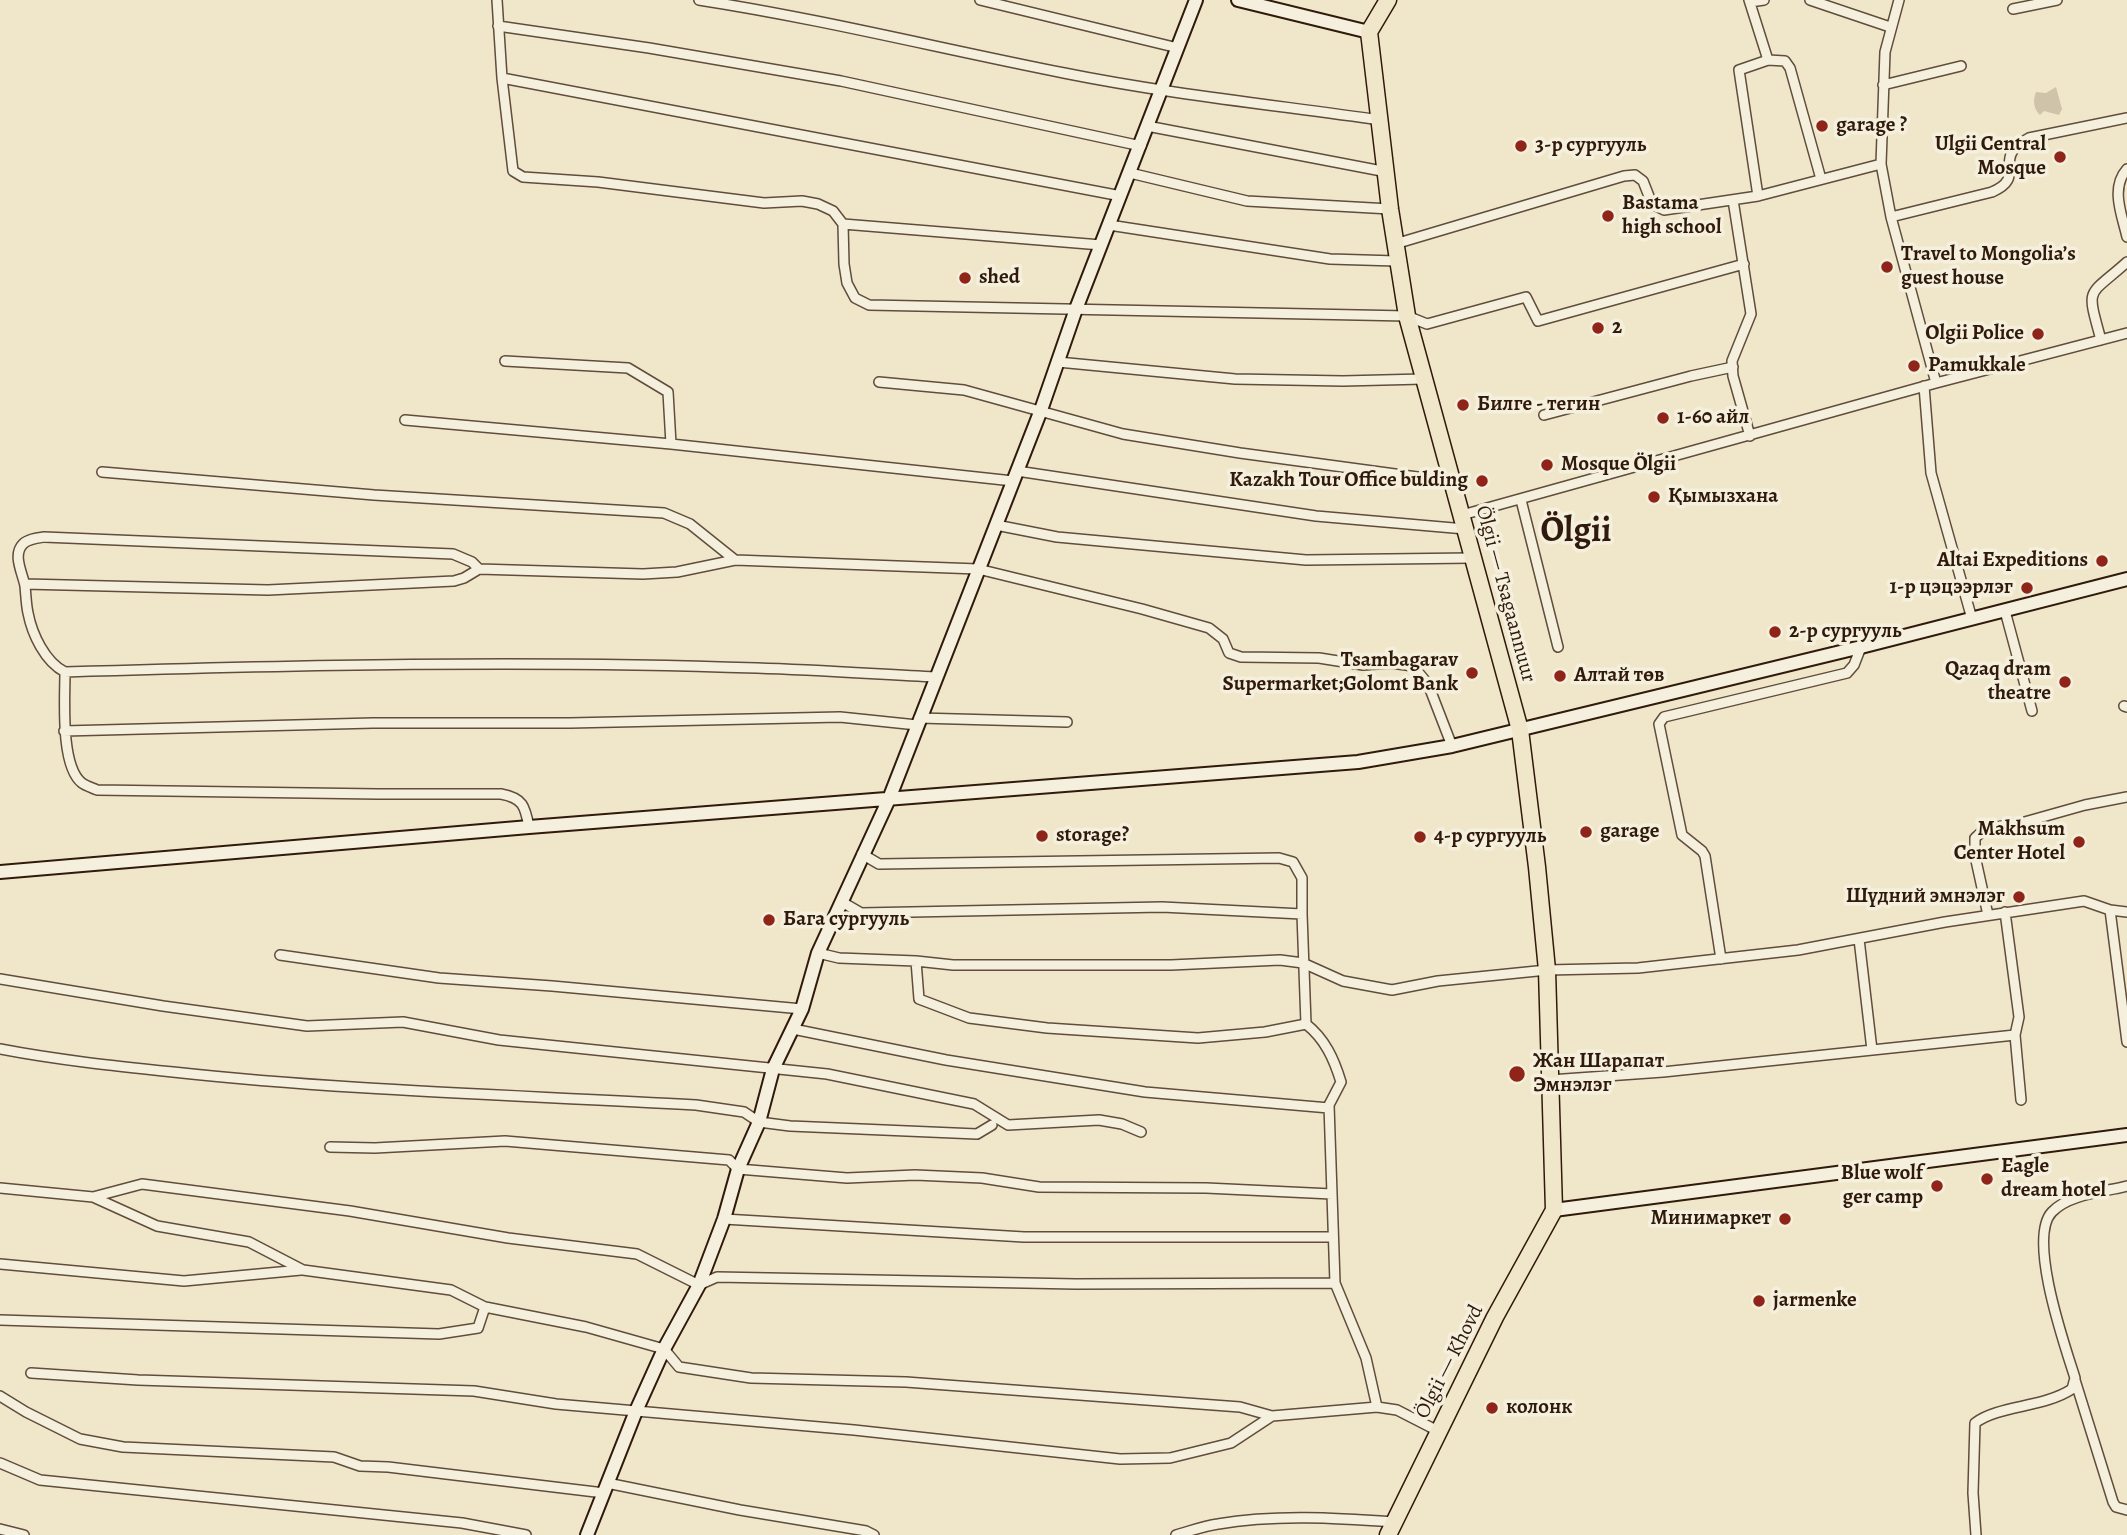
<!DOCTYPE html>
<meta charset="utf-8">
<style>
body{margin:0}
canvas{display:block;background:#f0e7ca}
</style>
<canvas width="2127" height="1535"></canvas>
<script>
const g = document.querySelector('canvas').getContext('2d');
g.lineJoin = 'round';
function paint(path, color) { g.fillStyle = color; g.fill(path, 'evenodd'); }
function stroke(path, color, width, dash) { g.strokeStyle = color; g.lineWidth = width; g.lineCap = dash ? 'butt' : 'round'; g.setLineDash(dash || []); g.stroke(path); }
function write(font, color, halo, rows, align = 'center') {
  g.font = font + ' Alegreya,serif'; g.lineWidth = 7; g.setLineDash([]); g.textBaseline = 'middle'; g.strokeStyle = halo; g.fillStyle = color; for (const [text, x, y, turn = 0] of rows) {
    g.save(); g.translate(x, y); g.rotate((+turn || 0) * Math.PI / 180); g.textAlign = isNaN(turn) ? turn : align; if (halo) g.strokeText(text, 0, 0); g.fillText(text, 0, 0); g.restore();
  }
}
paint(new Path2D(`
 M2056 87 2062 109 2059 115 2044 111 2040 115C2033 109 2033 99 2036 92L2046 93Z`), '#cfc4aa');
const street = new Path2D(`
 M497 0 502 78 513 171 523 177 598 182 764 203 802 201 818 204 833 211 843 224 844 264 847 283 855 298 869 305 1407 316 1427 324 1526 297 1538 321 1744 264
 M699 0C822 19 942 49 1064 73 1168 94 1275 105 1380 120
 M980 0 1178 48
 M1749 0 1768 60
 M1810 0 1890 27
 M1899 0 1885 52 1881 164 1891 217 1936 383
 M1750 2 1764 0
 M2013 9 2057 0
 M498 26 649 48 841 81 1141 146
 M502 78 1121 196
 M1883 85 1961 66
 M1147 126 1387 172
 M2127 169C2110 188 2122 215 2127 237
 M1130 173 1247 201 1390 209
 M1758 196 1739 70 1768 60 1785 61 1790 68 1821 179
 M1733 200 1751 314 1732 361 1733 376 1750 436
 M1891 217 1992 192C2029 176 1989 159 2029 138L2127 118
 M843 224 1101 245
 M1109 225 1330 259 1396 261
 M1395 244 1624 176 1635 175 1643 181 1652 204 1664 210 1758 196 1881 164
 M2101 340C2086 285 2087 298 2127 262
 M505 361 628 368 668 392 671 444
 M1058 362 1235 379 1343 381 1423 379
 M879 382 964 390 1123 434 1240 453 1454 482
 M1924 386 1931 473 1972 619
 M1544 415 1691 376 1733 367
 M405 420 671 444 1013 481
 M1017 471 1316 516 1465 529
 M102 472 374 495 664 513 690 524 735 560 978 569 1142 609 1209 628 1223 639 1229 653 1241 657 1319 658 1363 665 1391 663 1413 666 1428 684 1452 746
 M1521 500 1558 647
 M1462 515 1936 383 2127 333
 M996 525 1057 537 1306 560 1472 558
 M735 560 677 572 643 574 479 569 472 562 453 554 44 537C37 538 28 539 23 544 12 555 23 574 25 586 26 595 26 604 28 613 32 634 45 662 65 672 295 665 527 660 757 668 817 670 876 674 936 677
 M25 584 268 590 454 581 464 578 479 569
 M2005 611 2032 711
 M65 672C65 698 60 766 82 783 86 786 93 788 97 790L378 794H501C523 798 525 806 529 827
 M2124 706 2127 707
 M919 718 1067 722
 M64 731 373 723H570L840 717 917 725
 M842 902 861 913 1162 907 1302 914V878L1293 862 1279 858 879 864 862 854
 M2110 910 2127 1042
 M2005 912 2019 1017 2015 1035
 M1302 914 1306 1024C1325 1039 1334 1059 1341 1082L1329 1105 1335 1283 1366 1358 1377 1407 1397 1410 1438 1431
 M1988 915 1975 856V838L1985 829 2021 823 2085 805 2127 797
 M1859 939 1872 1050
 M818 953 839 958 916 961 953 965H1171L1280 960 1303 963 1343 981 1392 990 1438 981 1547 970 1638 968 1798 950 1945 922 2084 901 2110 910 2127 912
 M280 955 439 978 552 986 802 1009
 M1721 959 1705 856 1702 851 1682 835 1659 724 1664 717 1847 673 1854 665 1861 647
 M916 961 919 999 969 1018 1047 1028 1198 1038 1265 1032 1306 1024
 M0 979 163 1006 307 1026 403 1022 499 1040 827 1074 974 1104 1008 1125 1099 1120 1122 1124 1141 1132
 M793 1029 946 1060 1145 1092 1329 1108
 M0 1049C57 1060 115 1066 173 1072 347 1091 522 1095 696 1105L744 1112 759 1122 790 1126 977 1134 992 1125
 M1550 1080 1663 1072 2015 1035 2021 1100
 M330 1147 375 1148 505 1141 729 1160 738 1169 847 1178 915 1175 982 1178 1039 1187 1206 1188 1332 1194
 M0 1188 93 1197 157 1226 249 1242 303 1270 451 1290 485 1307 586 1327 664 1349 679 1367 751 1378 906 1382 1240 1407 1272 1416 1377 1407
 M93 1197 142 1184 350 1211 508 1238 637 1254 699 1285 717 1277 1076 1284 1335 1283
 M724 1219 1024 1237H1332
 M0 1264 184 1281 301 1270
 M0 1320 439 1334 478 1328 485 1307
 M31 1373 138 1380 474 1391 556 1404 854 1430 1120 1459 1170 1458 1231 1443 1272 1416
 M2075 1380 2113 1502 2116 1507 2127 1510
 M0 1396 26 1412 80 1439 123 1447 334 1457 360 1466 388 1467 604 1493
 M0 1463 40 1480 462 1523 526 1535
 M607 1483 740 1510 866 1531 874 1535
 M0 1529 24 1535
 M1176 1535C1190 1531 1204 1526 1218 1524 1276 1514 1336 1518 1394 1522
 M1976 1535 1973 1493 1975 1423C1999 1405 2043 1408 2072 1389L2075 1378C2065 1346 2027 1238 2052 1212 2069 1194 2104 1192 2127 1186`);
const secondary = new Path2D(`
 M1238 0 1369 32
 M0 872 529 827 1358 762 1452 746 1861 647 2127 579
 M1554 1210 2127 1135
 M587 1535 636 1411 664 1349 699 1285 724 1219 738 1169 759 1122 773 1069 802 1009 818 953 889 799 1041 410 1076 309 1196 0`);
const highway = new Path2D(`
 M1388 1535 1495 1317 1554 1210 1547 970 1537 867 1520 730 1407 316 1390 209 1369 32 1388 0`);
stroke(street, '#604d3b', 12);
stroke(secondary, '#301a0b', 16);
stroke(highway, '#301a0b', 19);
stroke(street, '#f5efdd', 9);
stroke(secondary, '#f5efdd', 12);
stroke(highway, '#f0e7ca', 16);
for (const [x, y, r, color] of [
 [1822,126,7,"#8f2418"],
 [1521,146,7,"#8f2418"],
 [2060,157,7,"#8f2418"],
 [1608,216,7,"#8f2418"],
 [1887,267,7,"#8f2418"],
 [965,278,7,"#8f2418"],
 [1598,328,7,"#8f2418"],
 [2038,334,7,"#8f2418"],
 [1914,366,7,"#8f2418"],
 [1463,405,7,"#8f2418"],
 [1663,418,7,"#8f2418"],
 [1547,465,7,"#8f2418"],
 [1482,481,7,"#8f2418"],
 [1654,497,7,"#8f2418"],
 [2102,561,7,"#8f2418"],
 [2027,588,7,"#8f2418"],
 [1775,632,7,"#8f2418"],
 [1472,673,7,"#8f2418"],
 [1560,676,7,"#8f2418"],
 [2065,682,7,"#8f2418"],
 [1586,832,7,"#8f2418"],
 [1042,836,7,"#8f2418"],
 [1420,837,7,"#8f2418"],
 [2079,842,7,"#8f2418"],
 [2019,897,7,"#8f2418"],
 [769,920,7,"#8f2418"],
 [1517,1074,9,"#8f2418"],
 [1987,1179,7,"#8f2418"],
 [1937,1186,7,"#8f2418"],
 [1785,1219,7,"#8f2418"],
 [1759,1301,7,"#8f2418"],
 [1492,1408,7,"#8f2418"]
]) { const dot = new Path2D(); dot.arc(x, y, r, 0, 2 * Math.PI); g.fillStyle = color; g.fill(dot); stroke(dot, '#f5efdd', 2.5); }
write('bold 21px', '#301a0b', '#f5efdd', [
 ["garage ?",1836,126],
 ["Ulgii Central",2046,145,"right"],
 ["Mosque",2046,169,"right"],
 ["3-р сургууль",1535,146],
 ["Bastama",1622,204],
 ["high school",1622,228],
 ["Travel to Mongolia’s",1901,255],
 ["guest house",1901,279],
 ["shed",979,278],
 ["2",1612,328],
 ["Olgii Police",2024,334,"right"],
 ["Pamukkale",1928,366],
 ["Билге - тегин",1477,405],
 ["1-60 айл",1677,418],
 ["Mosque Ölgii",1561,465],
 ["Kazakh Tour Office bulding",1468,481,"right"],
 ["Қымызхана",1668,497],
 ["Altai Expeditions",2088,561,"right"],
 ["1-р цэцээрлэг",2013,588,"right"],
 ["2-р сургууль",1789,632],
 ["Tsambagarav",1458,661,"right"],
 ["Supermarket;Golomt Bank",1458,685,"right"],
 ["Qazaq dram",2051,670,"right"],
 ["theatre",2051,694,"right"],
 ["Алтай төв",1574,676],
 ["Makhsum",2065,830,"right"],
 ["Center Hotel",2065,854,"right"],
 ["garage",1600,832],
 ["storage?",1056,836],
 ["4-р сургууль",1434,837],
 ["Шүдний эмнэлэг",2005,897,"right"],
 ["Бага сургууль",783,920],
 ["Жан Шарапат",1533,1062],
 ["Эмнэлэг",1533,1086],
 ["Eagle",2001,1167],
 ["dream hotel",2001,1191],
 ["Blue wolf",1923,1174,"right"],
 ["ger camp",1923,1198,"right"],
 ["Минимаркет",1771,1219,"right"],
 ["jarmenke",1773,1301],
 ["колонк",1506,1408]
], 'left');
write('21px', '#301a0b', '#f5efdd', [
 ["Ölgii — Tsagaannuur",1505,594,75],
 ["Ölgii — Khovd",1450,1362,-63]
]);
write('bold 35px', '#301a0b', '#f5efdd', [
 ["Ölgii",1576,532]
]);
</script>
